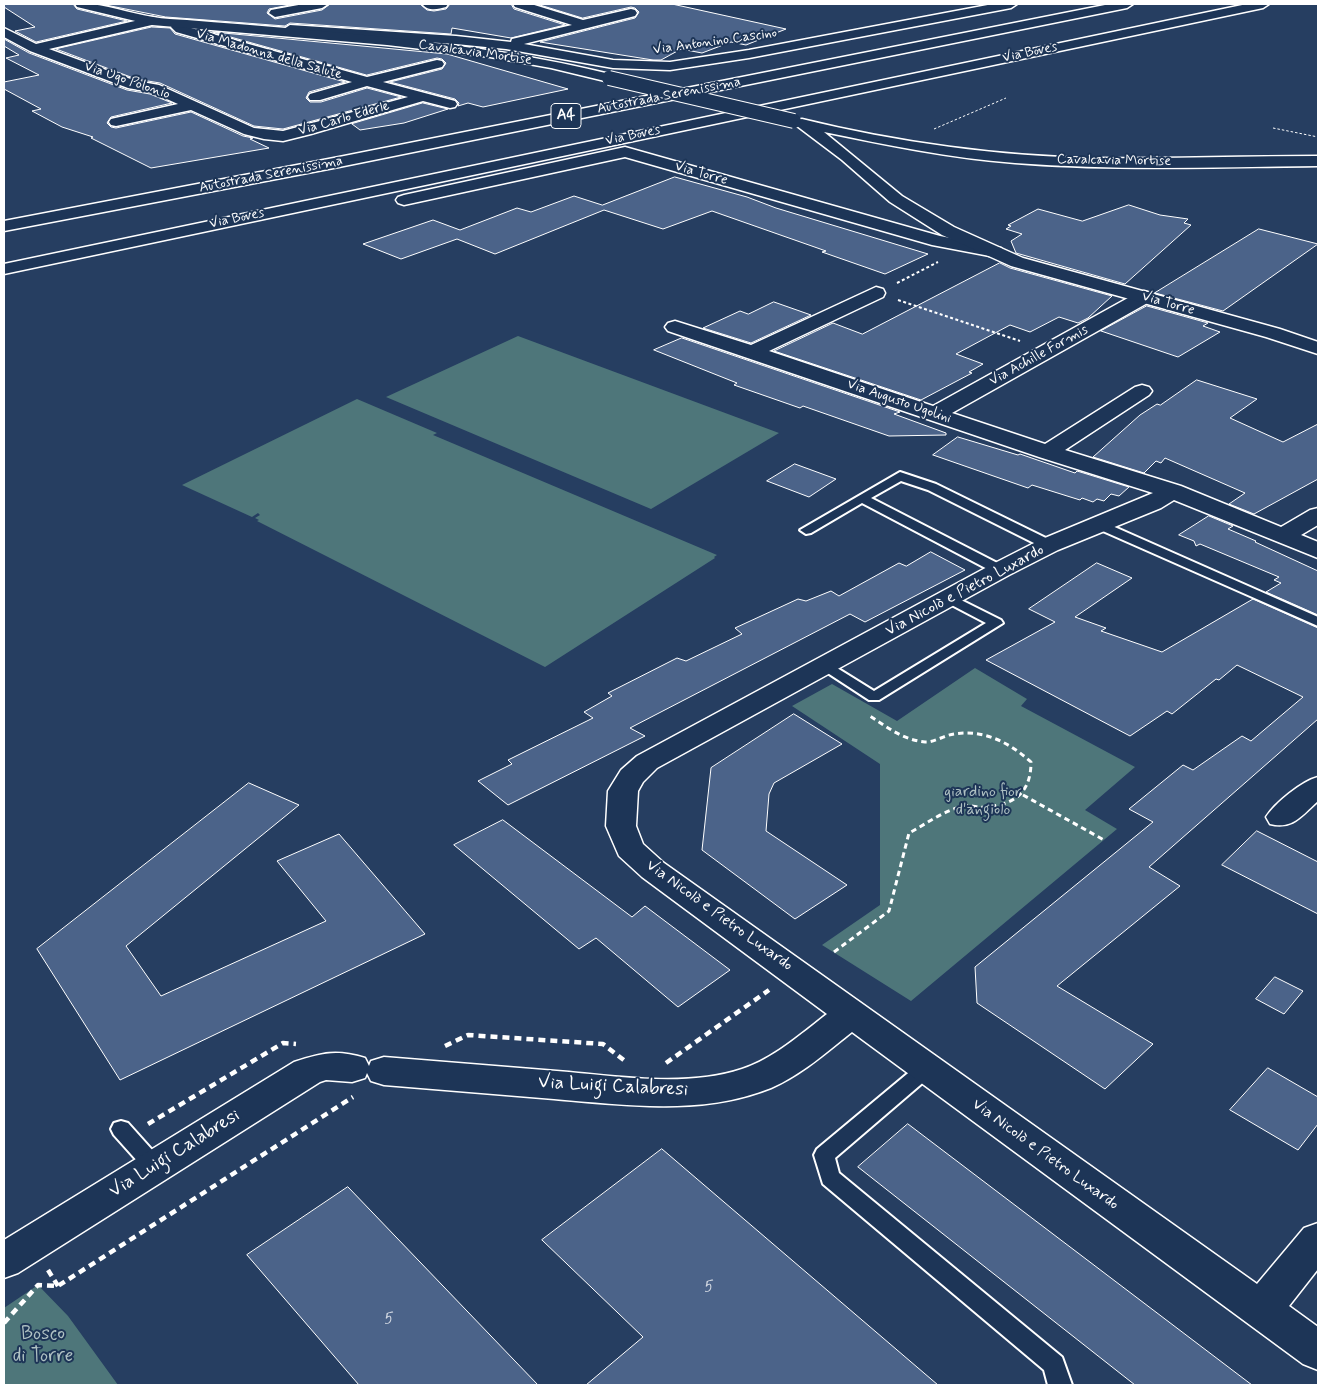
<!DOCTYPE html>
<meta charset="utf-8">
<style>
body{margin:0}
#map{position:relative;width:1322px;height:1389px;overflow:hidden;background:#263e61;font-family:Mynerve,sans-serif}
canvas{display:block}
.frame{position:absolute;inset:0;border:5px solid #fff;pointer-events:none}
</style>
<div id="map">
<canvas width="1322" height="1389"></canvas>
<div class="frame"></div>
</div>
<script>
const g = document.querySelector('canvas').getContext('2d');
g.lineJoin = 'round';
function paint(path, color) { g.fillStyle = color; g.fill(path, 'evenodd'); }
function stroke(path, color, width, dash) { g.strokeStyle = color; g.lineWidth = width; g.lineCap = dash ? 'butt' : 'round'; g.setLineDash(dash || []); g.stroke(path); }
function write(font, color, halo, rows, align = 'center') {
  g.font = font + ' Mynerve,sans-serif'; g.lineWidth = 4; g.setLineDash([]); g.textBaseline = 'middle'; g.strokeStyle = halo; g.fillStyle = color; for (const [text, x, y, turn = 0] of rows) {
    g.save(); g.translate(x, y); g.rotate((+turn || 0) * Math.PI / 180); g.textAlign = isNaN(turn) ? turn : align; if (halo) g.strokeText(text, 0, 0); g.fillText(text, 0, 0); g.restore();
  }
}
paint(new Path2D(`
 M518 336 779 433 651 509 386 397Z
 M357 399 437 433 433 435 717 555 714 557 715 558 545 667 257 521 259 520 255 518 260 515 258 513 252 517 182 485Z
 M975 668 1027 699 1021 706 1135 767 1085 810 1117 829 911 1001 822 945 880 905V764L792 706 832 684 897 721Z
 M38 1285 68 1316 118 1385H4V1308Z`), '#4e767a');
const building = new Path2D(`
 M4 4H73L77 9 127 21 36 42 15 31 35 27 4 7Z
 M101 4H295L269 9 267 13 275 19 322 10 330 4H420L427 10 434 11 446 9 450 4H511L514 9 565 25 511 38 452 28 451 34 290 23 285 26 166 17Z
 M537 4H672L786 29 746 45 731 42 702 53 681 49 661 60H653L540 42 635 18 639 12 635 8 631 7 583 18Z
 M152 27 170 28 175 34 345 82 309 92 306 98 310 102H321L367 88 401 97 283 129 254 126 160 83 136 79 56 49Z
 M213 32 447 54 568 89 483 107 468 103 458 106 459 103 455 99 390 82 442 69 446 63 442 59 437 58 367 75Z
 M4 39 29 53 127 90 150 94 172 103 111 117 107 123 111 127 116 128 191 112 243 136 253 138 250 139 269 148 151 168 91 138 93 137 62 127 32 111 41 109 4 89V82L39 75 6 58 19 55 4 46Z
 M423 103 448 109 404 123 360 130 352 124Z
 M675 177 747 197 776 208 928 254 885 274 822 252 826 251 712 211 663 229 604 210 495 254 457 239 401 259 363 244 433 220 460 230 517 208 531 212 574 196 602 205Z
 M1129 205 1160 215 1188 219 1184 223 1191 225 1125 284 1016 253 1011 241 1022 234 1006 229 1011 226 1008 225 1038 209 1082 221Z
 M1259 229 1318 244 1223 311 1155 293Z
 M1000 263 1010 268 1112 296 1088 318 1078 323 1059 317 1030 332 1010 325 956 354 983 364 969 372 972 373 921 400 774 351 833 323 862 334Z
 M774 302 811 315 751 343 703 328 740 311 748 314Z
 M1147 306 1208 323 1203 326 1220 332 1178 357 1101 331Z
 M682 338 900 412 894 414 946 433V435L889 436 803 406 800 408 734 385 737 383 654 350Z
 M1197 380 1257 399 1230 418 1283 442 1318 424V479L1254 514 1229 504 1245 493 1165 458 1161 463 1156 461 1144 473 1093 457 1140 415 1157 404 1160 405Z
 M958 437 1018 455 1020 454 1075 473 1077 471 1129 487 1119 496 1111 494 1104 501 1097 499 1093 502 1082 498 1080 500 1032 485 1028 488 933 455Z
 M795 464 836 479 809 497 767 481Z
 M1209 516 1233 526 1228 529 1256 541 1255 542 1318 571V615L1266 592 1281 583 1274 580 1279 577 1200 544 1196 546 1194 541 1179 535Z
 M931 552 965 570 865 622 850 614 630 728 645 736 508 805 478 781 512 764 508 760 593 718 584 712 612 696 608 693 677 658 686 661 742 634 735 628 798 599 806 601 831 591 839 596 899 563 906 566Z
 M1097 563 1132 578 1075 617 1106 628 1101 631 1162 652 1253 599 1318 628V719L1149 867 1180 886 1057 986 1153 1044 1105 1089 977 1003 975 967 1153 822 1129 809 1183 765 1193 770 1242 736 1251 741 1303 697 1237 665 1219 680 1216 679 1172 714 1167 711 1130 736 986 660 1055 622 1029 609Z
 M794 714 842 744 774 783 769 794 766 831 847 885 795 919 702 850 711 768Z
 M249 783 299 805 126 946 161 996 326 921 277 861 339 834 425 934 120 1080 37 949Z
 M503 820 632 917 645 906 730 970 678 1007 596 938 579 949 454 845Z
 M1257 831 1318 862V914L1222 865Z
 M1275 977 1303 991 1284 1014 1256 999Z
 M1268 1068 1318 1097V1124L1298 1150 1230 1110Z
 M908 1124 1252 1385H1135L858 1167Z
 M662 1149 938 1385H586L643 1337 542 1240Z
 M348 1187 538 1385H359L247 1255Z`);
paint(building, '#4b6389');
stroke(building, '#fff', 1);
const service = new Path2D(`
 M900 472 936 484 1054 542 1056 545 1049 549 1044 548 928 490 901 481 871 498 1005 567 1007 570 1005 573H995L862 503 811 533 806 534 800 530Z
 M1101 521 1318 617V626L1096 528 1095 525Z
 M949 594 1001 620 1003 623 879 700H869L817 666 819 663H829L874 691 986 623 944 601 942 598 944 595Z
 M926 1061 933 1064 936 1069 933 1074 835 1158 839 1173 1062 1357 1072 1385H1048L1044 1370 823 1184 814 1155 817 1149 919 1064Z
 M121 1121 128 1123 162 1161 165 1167 162 1173 155 1175 148 1173 114 1135 111 1129 114 1123Z`);
const minor = new Path2D(`
 M304 4H328L322 8 275 17 269 13 271 10Z
 M422 4H448L446 7C438 9 429 12 422 4Z
 M513 4H531L583 20 631 9 635 10 637 13 635 16 524 44 613 60 670 62 749 50 993 4H1017L1011 8 749 58 670 70 613 68 506 49 456 44 290 33 284 29 290 25 456 36 511 42 512 39 572 25 515 7Z
 M152 17 156 18 158 21 156 24 49 49 136 81 159 85 254 128 283 131 408 97 367 86 320 100H310L308 97 310 94 352 82 176 32 171 27 174 21H182L184 26 367 77 437 60 442 61 444 64 442 67 383 82 455 101 457 104 455 107 450 108 423 101 311 134 283 141 264 139 244 134 191 110 116 126 111 125 109 122 111 119 178 104 151 92 128 88 30 51 4 37V28L36 44Z
 M625 147 940 236 1001 248 1004 252 1001 256 995 257 932 245 625 157 404 205 398 203 396 200 398 197 404 195Z
 M876 287 883 289 885 293 883 297 769 351 933 406 1137 293 1144 291 1151 293 1153 297 1151 301 952 413 1045 444 1135 387 1142 385 1149 387 1152 391 1149 395 1065 450 1181 486 1281 527 1310 510 1318 508V525L1301 535 1318 542V558L1174 500 1161 508 1058 550 1009 575 657 768 643 782 638 791 636 826 643 844 664 863 1257 1284 1304 1228 1318 1223V1269L1289 1306 1318 1327V1370L1303 1364 852 1032C827 1052 801 1075 771 1088 701 1116 627 1105 554 1099 497 1094 441 1090 384 1085L371 1081 367 1073 365 1078 352 1082 326 1080 320 1082 18 1273 4 1278V1240L294 1062C322 1053 336 1049 365 1058L369 1066 371 1061 384 1057C446 1062 507 1067 569 1072 624 1077 687 1087 742 1069 773 1059 801 1034 827 1014L642 877 619 856 606 826 608 791 621 770 637 756 991 565 1040 540 1153 493 1039 457 668 331 665 327 668 323 675 321 751 345Z
 M1318 777V801C1302 815 1293 830 1270 824L1266 817C1275 803 1302 781 1318 777Z`);
const tertiary = new Path2D(`
 M75 4C102 2 126 13 153 17 164 19 175 19 187 20 331 32 473 40 614 75L616 78 609 82 551 68 490 57 387 45 152 25 77 7Z
 M802 119C895 142 1002 157 1098 158 1172 159 1245 156 1318 156V166C1217 167 1115 171 1015 163 950 158 887 145 824 132L902 196 954 227 1023 258 1280 329 1318 342V354L1266 337 1011 266 942 235 890 202 842 160 797 126 795 123 797 120Z`);
const trunk = new Path2D(`
 M1247 4H1269L1263 8 4 274V264Z`);
const motorway = new Path2D(`
 M1110 4H1133L1127 8 339 167 4 231V221L339 157Z`);
stroke(service, '#fff', 4);
stroke(minor, '#fff', 3);
stroke(tertiary, '#fff', 3);
stroke(trunk, '#fff', 3);
stroke(motorway, '#fff', 3);
stroke(new Path2D(`
 M1273 128 1318 137
 M934 129 1006 98`), '#fff', 1, [2.5, 2]);
stroke(new Path2D(`
 M897 283 938 262
 M898 300 1020 341`), '#fff', 2, [3, 2.5]);
stroke(new Path2D(`
 M1023 795 1104 840
 M834 952 889 911 909 833C926 824 946 809 965 806 972 805 978 808 985 807 1014 805 1031 793 1031 762 1010 743 984 729 954 734 945 735 933 743 925 742 903 740 887 727 870 716`), '#fff', 3, [5.5, 4]);
stroke(new Path2D(`
 M445 1046 468 1035 603 1044 625 1061
 M666 1063 769 990
 M148 1124 283 1043 296 1044
 M48 1270 58 1286
 M4 1323 38 1285 58 1286 353 1097`), '#fff', 4.5, [7, 5]);
paint(service, '#1d3557');
paint(minor, '#1d3557');
paint(tertiary, '#1d3557');
paint(trunk, '#1d3557');
paint(motorway, '#1d3557');
const tertiaryBridge = new Path2D(`
 M609 78 794 121`);
stroke(tertiaryBridge, '#fff', 16, []);
stroke(tertiaryBridge, '#1d3557', 14);
write('14px', '#fff', '#1d3557', [
 ["Via Antonino Cascino",715,42,-8],
 ["Cavalcavia Mortise",475,53,8],
 ["Via Boves",1030,53,-12],
 ["Via Madonna della Salute",269,55,16],
 ["Via Ugo Polonio",127,81,19],
 ["Autostrada Serenissima",669,96,-11],
 ["Via Carlo Ederle",344,119,-16],
 ["Via Boves",633,136,-12],
 ["Cavalcavia Mortise",1114,161,1],
 ["Via Torre",701,174,16],
 ["Autostrada Serenissima",271,175,-11],
 ["Via Boves",237,219,-12],
 ["Via Torre",1168,304,16],
 ["Via Achille Formis",1039,356,-29],
 ["Via Augusto Ugolini",899,402,19]
]);
for (const [x, y, w] of [
 [566,116,30]
]) { const box = new Path2D(); box.roundRect(x - w / 2, y - 12.5, w, 25, 4); g.fillStyle = '#1d3557'; g.fill(box); stroke(box, '#fff', 1); }
write('bold 15px', '#fff', null, [
 ["A4",566,116]
]);
write('16px', '#fff', '#1d3557', [
 ["Via Nicolò e Pietro Luxardo",965,591,-28],
 ["Via Nicolò e Pietro Luxardo",719,916,36],
 ["Via Nicolò e Pietro Luxardo",1045,1155,36]
]);
write('16px', '#afc1c3', '#1d3557', [
 ["giardino fior",983,793],
 ["d'angiolo",983,811]
]);
write('16px', '#d2d8e2', null, [
 ["5",709,1288],
 ["5",389,1320]
]);
write('19px', '#fff', '#1d3557', [
 ["Via Luigi Calabresi",613,1087,3],
 ["Via Luigi Calabresi",175,1154,-32]
]);
write('19px', '#afc1c3', '#1d3557', [
 ["Bosco",43,1335],
 ["di Torre",43,1357]
]);
</script>
